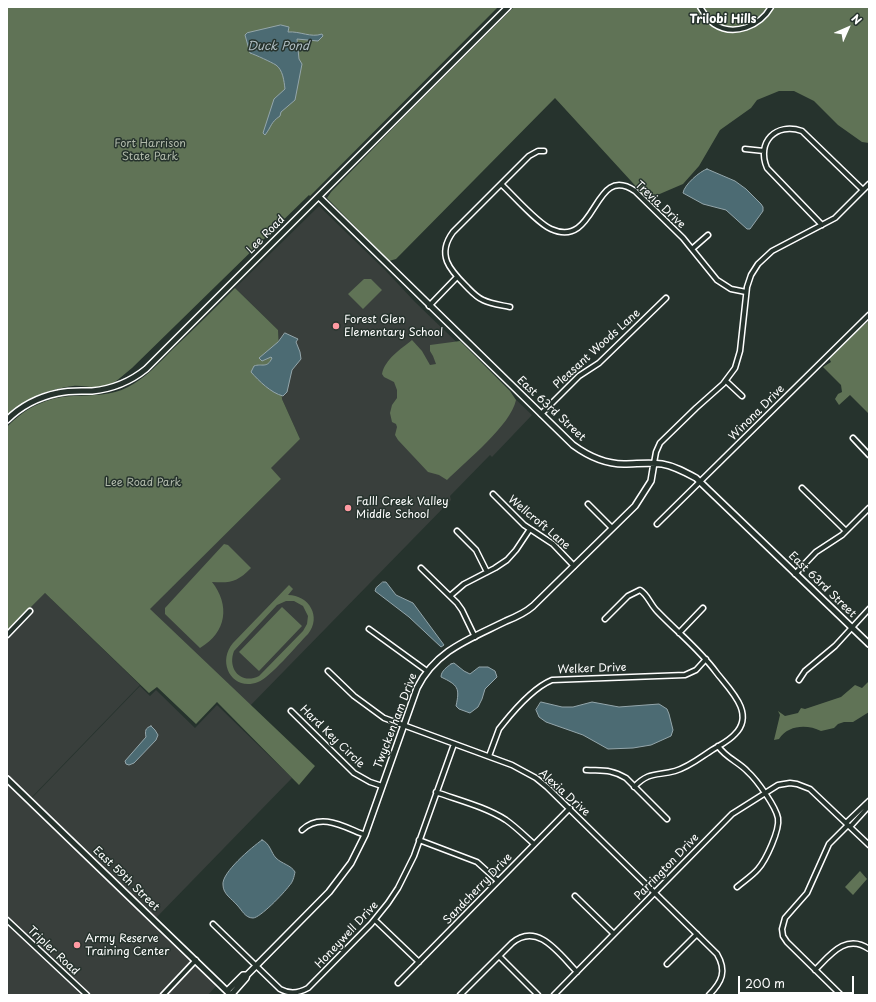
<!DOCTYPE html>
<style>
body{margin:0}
#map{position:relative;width:876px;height:1002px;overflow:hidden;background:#26332d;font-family:"Playpen Sans",sans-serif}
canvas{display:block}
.frame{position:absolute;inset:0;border:8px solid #fff;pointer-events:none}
.north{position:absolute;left:828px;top:8px;width:40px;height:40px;-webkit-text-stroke:3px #26332d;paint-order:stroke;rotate:45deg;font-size:11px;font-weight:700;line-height:16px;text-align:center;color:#fff}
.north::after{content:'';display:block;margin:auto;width:14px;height:18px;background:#fff;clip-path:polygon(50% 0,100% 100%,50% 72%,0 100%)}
.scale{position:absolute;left:738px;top:976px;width:116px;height:18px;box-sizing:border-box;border:2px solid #fff;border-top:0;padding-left:5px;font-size:12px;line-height:14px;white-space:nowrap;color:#fff;-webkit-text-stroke:3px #26332d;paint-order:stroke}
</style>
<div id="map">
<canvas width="876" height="1002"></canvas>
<div class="frame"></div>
<div class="north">N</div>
<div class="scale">200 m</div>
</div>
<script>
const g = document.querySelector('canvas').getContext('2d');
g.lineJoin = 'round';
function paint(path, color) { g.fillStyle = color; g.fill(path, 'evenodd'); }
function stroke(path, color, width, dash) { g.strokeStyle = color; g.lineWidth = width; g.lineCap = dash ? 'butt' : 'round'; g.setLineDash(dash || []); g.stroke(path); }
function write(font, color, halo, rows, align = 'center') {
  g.font = font + ' "Playpen Sans",sans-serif'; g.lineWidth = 3; g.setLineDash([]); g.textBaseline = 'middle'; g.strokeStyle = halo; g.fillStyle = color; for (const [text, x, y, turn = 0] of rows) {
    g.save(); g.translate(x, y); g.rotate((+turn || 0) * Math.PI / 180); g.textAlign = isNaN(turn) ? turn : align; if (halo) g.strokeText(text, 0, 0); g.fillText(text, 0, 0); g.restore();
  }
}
paint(new Path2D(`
 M319 206 385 270 415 302 532 415 492 457 490 455 450 496 451 500 245 711 144 614 281 479 270 468 300 439 282 399 278 330 235 288Z
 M45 593 140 685 30 799 7 777V631Z
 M140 686 150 696 156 690 195 728 217 705 292 778 155 919 31 799Z
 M7 784 217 985 208 995H7Z`), '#393f3c');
paint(new Path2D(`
 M7 7H498L310 196 309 195 132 368C123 375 115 384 104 387 93 389 83 385 73 386 52 388 22 400 7 416Z
 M514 7H869V143L862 142 838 125 814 101 794 91H779L757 100 751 108 720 130 699 166 683 184 655 196 642 193 555 98 396 259 389 261 327 198 331 192 403 118Z
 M364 279H371L382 290 363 309 348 294Z
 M235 288 278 330 282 399 300 439 271 468 281 479 150 609 315 766 299 785 217 702 196 724 157 687 149 693 45 593 7 631V427C25 408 47 397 74 396 93 395 111 396 128 387 146 378 160 362 174 348 195 328 215 308 235 288Z
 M869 321V414L850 395 839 405 835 399 838 394 842 392 841 385 823 367 831 362 829 358 860 328Z
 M412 340 422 351 430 365 436 364 433 356 430 351V345L460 341 510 391 516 400C511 425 466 461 447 480L439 475 428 472 398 440 395 435 397 427 396 424 392 422 390 413 392 405 397 398V390L394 382 384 377 382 374C385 359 401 349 412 340Z
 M224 544 228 545 251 568C237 582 232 583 212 582 230 605 227 632 200 648L165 614V608Z
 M289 585 293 589 288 595C309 595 322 617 308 634 297 645 270 678 258 682 233 692 216 663 233 643ZM286 601H294L303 606 308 616 307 624 303 631 259 676C241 685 227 669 234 651L277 605Z
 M282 607 302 626 259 671 239 652Z
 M869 681V712L853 722H844L838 724 834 728 821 731C807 724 788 725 779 739L774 740 780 715 778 711 785 716 798 713 801 708 805 709 841 697 855 685 862 688Z
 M860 871 867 879 853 895 845 887Z`), '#607356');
const water = new Path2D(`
 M281 25 289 27 288 32C300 31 311 38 322 34L323 36 318 41 297 39 299 59 302 64 295 100 281 112 280 116C270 123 272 126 265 135L263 133 274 99 285 89C284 81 283 70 276 65 271 62 256 55 250 53L245 35 247 33Z
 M707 169 735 181 746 189 761 204 763 207V211L750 229H747L726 210 703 204 683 193C684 185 700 171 707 169Z
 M285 333 298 339 296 342 300 352 301 359 292 370 287 392 283 396C271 393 259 381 251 372L254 366C262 363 267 369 272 358L271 357 262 361 259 358 278 342Z
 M383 582H386L396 595 413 603 444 645 441 647 409 617 375 591 376 588Z
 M451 664 454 663 464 671 470 674 479 667H488L495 671 497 677 485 689 482 699 478 707 470 713 459 709 456 706C460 688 458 685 441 677 441 671 447 667 451 664Z
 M541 702 562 707H573L592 702 619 707 659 704 667 709 669 714 673 730 671 736 651 745 633 748 608 749 583 735 546 722 539 717 536 710Z
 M151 726 155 730 158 735 156 740 134 763 129 765 126 764 125 761 146 737C145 731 145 728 151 726Z
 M262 840C270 843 271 853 276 858 282 864 291 865 295 872 294 877 293 882 289 886 284 893 260 918 253 918 245 918 242 910 237 905 232 899 223 894 223 885 221 873 252 847 262 840Z`);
paint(water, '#4c6b73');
stroke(water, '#94a6ab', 1);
const minor = new Path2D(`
 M700 7C704 13 708 20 714 24 734 37 760 26 771 7
 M745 149 764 151
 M501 184C513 195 537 223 551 229 598 250 592 162 635 191L683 238 717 280 731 289 746 292
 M822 225 767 168C756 142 776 122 802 131L863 190
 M692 249 708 235
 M429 306 457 277
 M510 307C501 305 491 304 483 300 476 297 471 291 466 286 450 270 436 255 453 232L529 156 538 151H544
 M726 381 742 396
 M541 414 579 376 599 363 666 298
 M853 438 869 455
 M654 463 656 452 660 443 696 408 723 384 735 368 740 351 747 287 751 275 758 264 772 251 835 218 869 184
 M802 488 846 531
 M493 494 524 525 553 544 574 566
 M588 504 612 528
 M657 524 869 315
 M457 531 476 550 487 572
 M421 568 457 603 462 610 475 637
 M795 574 816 552 842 535 869 508
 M450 596 464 584 495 568 507 560 516 550 530 529
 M605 619 628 596 640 590C648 595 650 604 657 611 676 631 699 649 716 672 729 689 756 713 735 734 729 741 720 745 712 750 701 757 689 767 675 771 657 776 649 771 634 787
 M369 629 427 671
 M679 633 703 608
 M7 635 30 611
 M328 671 354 696 384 718 512 765 536 778 547 787 717 954C727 971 722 982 709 995
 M799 680 805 671 835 646 869 609
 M291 711 354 773 370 782 382 786
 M718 746C726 758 739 762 748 772 757 780 776 807 778 818 780 830 766 860 758 869 752 876 744 881 737 887
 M489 756 499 729 503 724C515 709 535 687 552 680L685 675 696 670 706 659
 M586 770C603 771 611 769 626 778L667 819
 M436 792C458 800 486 807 506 820 516 827 525 836 534 844
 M846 823 869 801
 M850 827 869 806
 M302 830C321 812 344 827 365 835
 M419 840 477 862 498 881
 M575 896 614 934
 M7 920 87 995
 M375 920 419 962
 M213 924 280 989C289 994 299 993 308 988L371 924 388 903 398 888 414 856 454 744
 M499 956 538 995
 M667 964 697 934
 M815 970C830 955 846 933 869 949
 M398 983 570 808
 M163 995 196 960
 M460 995 512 943C538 921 560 955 577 972
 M554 995 732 814 778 785 790 783 797 784 810 789 869 845
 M841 995 787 942 783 936 782 929 785 918 807 893 829 844 848 825`);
const tertiary = new Path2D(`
 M319 197 573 445C588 456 605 464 624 464 637 464 649 462 662 464 674 466 685 472 696 478L869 644
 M7 420C21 406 39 397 58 393 70 390 81 391 92 391 112 389 130 382 146 369L508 7
 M7 779 231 995
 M227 991 243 975H247L329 892 351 863 365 835 417 688C436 650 470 639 506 621 516 617 525 613 533 606L635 506 651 481 654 463
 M231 995 246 978 247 975`);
stroke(minor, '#fff', 7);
stroke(tertiary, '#fff', 8);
stroke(minor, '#26332d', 4);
stroke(tertiary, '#26332d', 5);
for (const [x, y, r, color] of [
 [336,326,4,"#ff9aa2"],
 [348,508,4,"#ff9aa2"],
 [77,945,4,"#ff9aa2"]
]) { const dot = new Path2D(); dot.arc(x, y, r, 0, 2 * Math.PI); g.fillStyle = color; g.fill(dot); stroke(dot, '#26332d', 1.5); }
write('11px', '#b0b9aa', '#26332d', [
 ["Fort Harrison",150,144],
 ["State Park",150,157],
 ["Lee Road Park",143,483]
]);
write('11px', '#fff', '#26332d', [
 ["Trevia Drive",660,205,43],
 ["Lee Road",266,235,-45],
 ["Pleasant Woods Lane",597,349,-42],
 ["East 63rd Street",551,409,43],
 ["Winona Drive",757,413,-45],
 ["Wellcroft Lane",539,523,40],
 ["East 63rd Street",822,585,44],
 ["Welker Drive",592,669,-2],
 ["Twyckenham Drive",396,721,-69],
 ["Hard Key Circle",332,737,44],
 ["Alexia Drive",564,793,42],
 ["Parrington Drive",667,867,-46],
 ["East 59th Street",126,879,44],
 ["Sandcherry Drive",478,889,-46],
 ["Honeywell Drive",347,935,-47],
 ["Tripler Road",53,951,43]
]);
write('11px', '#fff', '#26332d', [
 ["Forest Glen",344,320],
 ["Elementary School",344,333],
 ["Falll Creek Valley",356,502],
 ["Middle School",356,515],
 ["Army Reserve",85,939],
 ["Training Center",85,952]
], 'left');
write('bold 12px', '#fff', '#26332d', [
 ["Trilobi Hills",723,20]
]);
write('italic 12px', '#aebcc0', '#26332d', [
 ["Duck Pond",278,47]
]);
</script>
